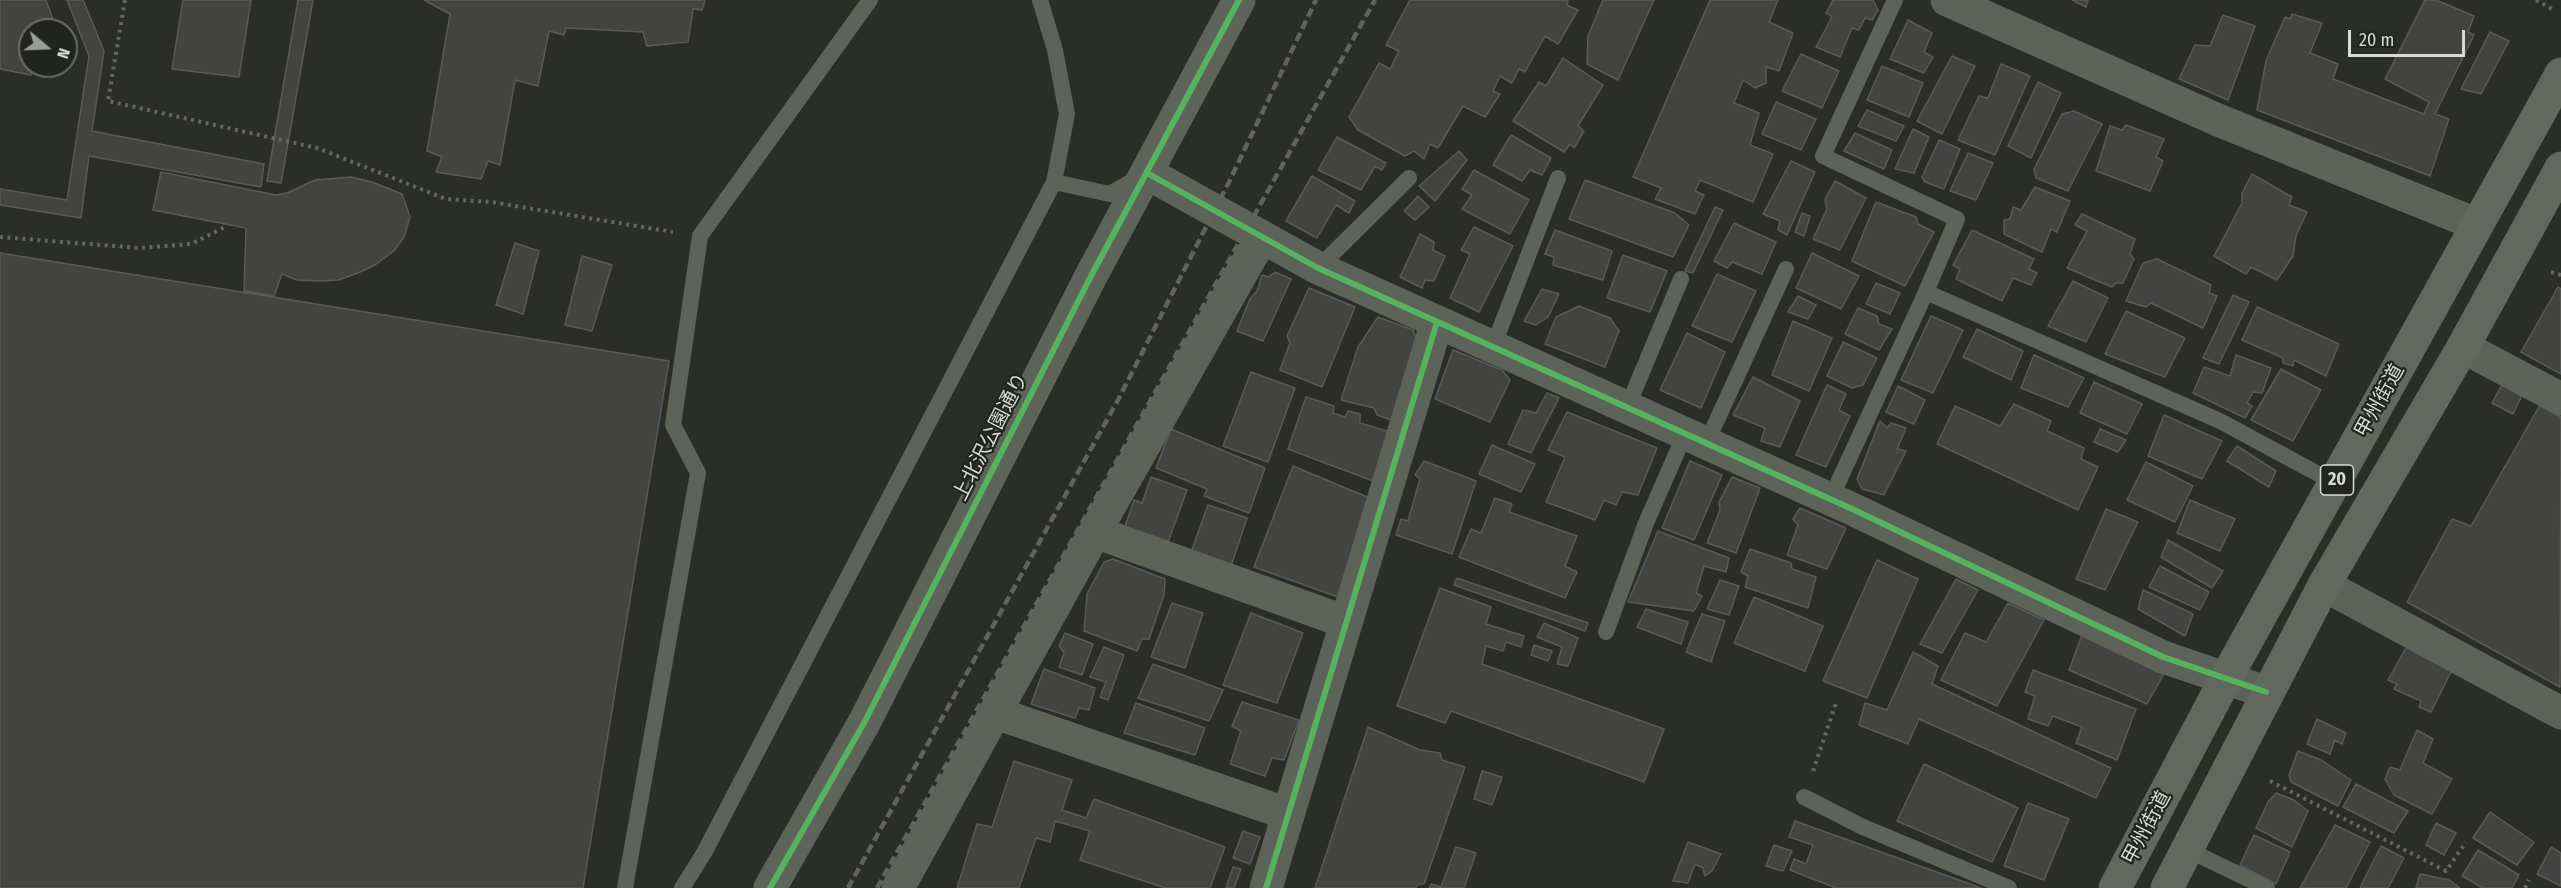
<!DOCTYPE html>
<meta charset="utf-8">
<style>
body{margin:0}
#map{position:relative;width:2561px;height:888px;overflow:hidden;background:#2b2d29;font-family:"Fira Sans Condensed",sans-serif}
canvas{display:block}
.north{position:absolute;left:18px;top:18px;width:60px;height:60px;box-sizing:border-box;background:#21251e;border:2px solid #6a6d68;border-radius:50%;rotate:109deg;font-size:16px;font-weight:700;line-height:24px;text-align:center;color:#d8dad6}
.north::after{content:'';display:block;margin:auto;width:21px;height:27px;background:#9b9d99;clip-path:polygon(50% 0,100% 100%,50% 72%,0 100%)}
.scale{position:absolute;left:2348px;top:30px;width:117px;height:27px;box-sizing:border-box;border:3px solid #d8dad6;border-top:0;padding-left:8px;font-size:18px;line-height:21px;white-space:nowrap;color:#d8dad6;-webkit-text-stroke:4px #21251e;paint-order:stroke}
</style>
<div id="map">
<canvas width="2561" height="888"></canvas>
<div class="north">N</div>
<div class="scale">20 m</div>
</div>
<script>
const g = document.querySelector('canvas').getContext('2d');
g.lineJoin = 'round';
function paint(path, color) { g.fillStyle = color; g.fill(path, 'evenodd'); }
function stroke(path, color, width, dash) { g.strokeStyle = color; g.lineWidth = width; g.lineCap = dash ? 'butt' : 'round'; g.setLineDash(dash || []); g.stroke(path); }
function write(font, color, halo, rows, align = 'center') {
  g.font = font + ' "Fira Sans Condensed","Noto Sans JP",sans-serif'; g.lineWidth = 4.5; g.setLineDash([]); g.textBaseline = 'middle'; g.strokeStyle = halo; g.fillStyle = color; for (const [text, x, y, turn = 0] of rows) {
    g.save(); g.translate(x, y); g.rotate((+turn || 0) * Math.PI / 180); g.textAlign = isNaN(turn) ? turn : align; if (halo) g.strokeText(text, 0, 0); g.fillText(text, 0, 0); g.restore();
  }
}
const building = new Path2D(`
 M0 0H46L57 30H30V66H34L31 75 0 69Z
 M67 0H83L104 51 92 131 264 164 261 187 89 156 81 218 0 205V189L67 200 89 56Z
 M183 0H251L239 77 172 69Z
 M298 0H313L281 183 267 181Z
 M424 0H705L702 10 693 9 688 42 647 46 643 32 566 28 564 35 549 31 538 86 515 80 500 165 488 161 481 179 436 172 442 157 427 151 450 14Z
 M1410 0H1568L1567 5 1578 10 1558 44 1545 36 1525 72 1519 69 1512 83 1500 76 1493 91 1500 94 1485 117 1463 106 1438 148 1430 144 1424 159 1414 151 1405 156 1358 130 1349 117 1379 63 1390 69 1399 51 1386 45Z
 M1603 0H1654L1618 80 1587 64 1588 36Z
 M1710 0H1778L1769 22 1793 33 1779 71 1766 67V83L1755 88 1743 80 1734 103 1759 113 1750 145 1773 154 1753 202 1700 180 1695 191 1704 195 1695 214 1655 199 1661 188 1633 177Z
 M1833 0H1873L1878 10 1872 20 1865 18 1859 30 1852 28 1840 57 1816 47 1832 17 1826 13Z
 M2072 0H2088L2086 7Z
 M2425 0H2436L2474 16 2468 32 2474 35 2435 114 2449 119 2430 176 2257 110 2266 61 2285 17 2290 19 2292 14 2322 23 2310 53 2338 64 2333 79 2424 114 2429 102 2385 79Z
 M2223 15 2255 26 2228 100 2179 79 2195 45 2210 46Z
 M1908 20 1932 33 1924 52 1933 57 1924 73 1890 59Z
 M2490 32 2509 41 2481 94 2461 89Z
 M1801 54 1839 71 1822 108 1782 91Z
 M1952 56 1975 66 1942 134 1917 121Z
 M1563 58 1603 85 1578 126 1584 131 1574 148 1570 144 1564 152 1513 121 1539 82 1546 86Z
 M2001 64 2030 76 1995 155 1958 140 1979 96 1988 98Z
 M1882 66 1923 83 1909 117 1867 100Z
 M2038 82 2061 93 2031 158 2008 146Z
 M1776 102 1816 119 1801 150 1762 134Z
 M1867 110 1904 126 1896 141 1858 126Z
 M2074 111 2102 124 2068 191 2036 178 2034 169 2062 114Z
 M2126 125 2164 139 2156 157 2163 161 2150 191 2096 171 2110 126 2122 130Z
 M1913 129 1929 137 1914 173 1895 169Z
 M1855 133 1892 150 1884 169 1844 151Z
 M1511 135 1551 158 1542 175 1530 170 1522 181 1493 165Z
 M1337 137 1386 163 1382 170 1375 166 1361 190 1318 170Z
 M1939 140 1960 149 1944 189 1925 182 1922 177Z
 M1459 151 1467 160 1435 201 1419 186Z
 M1968 153 1993 163 1976 200 1950 191Z
 M1791 161 1815 172 1787 235 1778 230 1780 221 1763 214Z
 M1474 170 1529 200 1510 234 1462 209 1472 195 1462 189Z
 M161 172 276 195 287 193 315 180 351 177 372 182 402 194 410 217 404 237 394 251 375 265 360 272 339 280 321 281 297 280 282 274 274 296 244 291 246 228 153 210Z
 M2252 174 2292 197 2289 205 2307 212 2296 236 2293 256 2277 280 2251 267 2246 274 2214 256 2242 203V193Z
 M1312 176 1355 201 1349 213 1336 205 1317 238 1286 221Z
 M1585 180 1675 213 1689 225 1673 257 1569 219Z
 M1835 181 1866 198 1840 250 1813 239 1827 209 1825 199Z
 M2035 187 2070 201 2057 232 2051 229 2042 252 2004 234V220L2010 219 2013 207 2021 210Z
 M1418 196 1429 207 1415 220 1404 211Z
 M1876 202 1916 217 1918 224 1934 232 1905 286 1852 261Z
 M1715 207 1723 210 1693 273 1685 271Z
 M1802 213 1810 216 1804 236 1795 232Z
 M2082 214 2135 239 2130 254 2134 259 2123 283H2116L2112 287 2067 268 2087 231 2075 225Z
 M1734 223 1776 242 1762 274 1732 262 1727 268 1714 261Z
 M1474 227 1513 246 1479 312 1450 298 1470 254 1461 250Z
 M1555 230 1612 251 1603 280 1553 265 1554 257 1545 254Z
 M1972 230 2034 259 2029 269 2037 273 2031 285 2013 278 2002 301 1956 279 1960 269 1953 265Z
 M1420 234 1434 242 1433 250 1445 256 1434 281 1425 280 1422 288 1400 277Z
 M515 243 539 251 523 314 496 305Z
 M0 253 669 361 583 888H0Z
 M1812 253 1859 276 1841 309 1796 288Z
 M1623 255 1667 271 1650 312 1607 298Z
 M582 256 612 265 592 331 565 325Z
 M2157 259 2211 285 2209 293 2217 296 2203 328 2151 303 2146 307 2126 301 2143 263Z
 M1275 272 1291 279 1263 341 1237 331 1250 299 1257 291 1262 275 1269 277Z
 M1717 274 1756 291 1732 342 1692 326Z
 M2073 281 2108 298 2086 342 2048 326Z
 M1876 283 1900 293 1890 314 1866 304Z
 M2558 287 2561 289V374L2521 352Z
 M1309 288 1355 307 1322 387 1280 370 1290 343 1287 336Z
 M1542 289 1559 294 1548 317 1536 325 1524 321Z
 M2233 295 2249 302 2219 364 2203 358Z
 M1798 296 1816 305 1808 319 1788 312Z
 M1579 306 1610 318 1619 331 1605 367 1545 344 1556 317Z
 M2257 307 2339 344 2326 376 2294 360 2293 366 2283 363V358L2242 340Z
 M1858 308 1877 316 1879 324 1892 329 1879 350 1845 334Z
 M2126 311 2185 338 2165 377 2105 354Z
 M1931 316 1963 330 1933 393 1901 380Z
 M1378 317 1413 330 1417 341 1394 421 1377 415 1374 408 1341 400 1358 347Z
 M1793 321 1832 338 1809 391 1772 375Z
 M1977 329 2023 351 2011 380 1963 357Z
 M1687 333 1725 352 1701 408 1660 390Z
 M1843 342 1877 358 1863 385 1852 388 1827 376Z
 M1453 350 1502 370 1510 380 1490 422 1435 399Z
 M2034 355 2084 378 2068 407 2021 388Z
 M2236 355 2271 368 2262 393 2253 392 2247 403 2252 406 2245 418 2193 393 2204 367 2230 376Z
 M2281 369 2321 390 2293 441 2251 420Z
 M1251 372 1295 388 1268 462 1223 446Z
 M1753 377 1800 401 1780 447 1761 441 1765 428 1733 415Z
 M2505 379 2524 391 2513 414 2492 403Z
 M2094 382 2142 404 2127 434 2080 413Z
 M1827 385 1846 394 1839 410 1850 416 1826 467 1796 455Z
 M1898 386 1925 400 1914 424 1886 412Z
 M1547 393 1559 398 1531 453 1508 444 1523 410 1536 413Z
 M1306 397 1334 406 1333 413 1345 417 1348 411 1360 414V423L1390 432 1373 481 1288 449Z
 M2014 404 2051 421 2047 431 2084 448 2081 459 2098 467 2078 510 1937 444 1955 406 2000 426Z
 M2540 405 2561 417 2560 687 2407 602 2452 519 2471 526Z
 M1567 412 1657 448 1638 495 1622 492 1616 505 1604 500 1595 520 1546 502 1565 457 1548 450Z
 M2164 415 2222 441 2202 479 2148 456Z
 M1880 421 1887 428 1891 423 1906 428 1897 449 1906 451 1884 495 1862 489 1857 479Z
 M1171 429 1265 468 1249 513 1204 496 1207 489 1156 468Z
 M2100 429 2126 440 2118 452 2094 442Z
 M1492 445 1535 464 1521 492 1479 474Z
 M2237 446 2276 471 2269 487 2227 461Z
 M1424 461 1476 481 1452 554 1396 535 1401 519 1408 521 1420 479 1415 475Z
 M1690 461 1722 475 1694 540 1662 528Z
 M2146 462 2193 486 2175 522 2127 500Z
 M1293 466 1372 499 1338 597 1254 567Z
 M1151 477 1187 490 1167 545 1124 529 1134 500 1142 503Z
 M1732 477 1760 488 1736 553 1707 543 1720 510 1719 502Z
 M1495 498 1512 504 1509 512 1577 536 1565 566 1577 572 1565 598 1459 557 1471 529 1481 533Z
 M2190 500 2235 519 2220 551 2177 533Z
 M1208 505 1247 518 1231 566 1191 552Z
 M1800 508 1846 528 1827 569 1787 555 1798 525 1793 519Z
 M2106 509 2138 522 2105 590 2076 579Z
 M1658 531 1729 558 1726 572 1704 566 1696 593 1702 596 1694 611 1628 602Z
 M2168 540 2223 571 2212 588 2161 557Z
 M1750 549 1791 563 1792 569 1816 577 1808 608 1745 587 1748 576 1741 572Z
 M1113 559 1165 579 1164 595 1149 639H1142L1137 651 1084 631 1087 594 1104 562Z
 M1877 560 1918 579 1867 698 1823 681Z
 M2160 566 2209 592 2200 610 2149 587Z
 M1457 578 1588 623 1585 631 1454 585Z
 M1956 579 1978 590 1942 653 1920 644Z
 M1720 580 1739 586 1729 615 1707 609Z
 M1440 588 1491 607 1486 624 1524 636 1521 647 1506 642 1503 651 1486 646 1482 664 1664 729 1644 782 1451 711 1445 723 1397 706Z
 M2143 590 2193 614 2185 636 2138 609Z
 M1754 597 1823 626 1805 671 1734 643Z
 M1172 603 1203 613 1185 668 1151 657Z
 M2008 603 2044 620 1997 706 1941 680 1965 633 1986 642Z
 M1646 609 1688 622 1681 644 1637 627Z
 M1251 613 1303 633 1277 703 1223 685Z
 M1702 614 1725 621 1711 662 1686 652Z
 M1544 623 1578 638 1568 666 1557 664 1562 647 1537 637Z
 M1065 633 1093 644 1082 675 1059 667 1064 653 1059 646Z
 M2082 635 2166 670 2147 704 2069 670Z
 M2408 644 2453 668 2431 712 2419 707 2421 701 2394 689 2397 684 2388 680Z
 M1534 645 1552 651 1548 661 1531 655Z
 M1104 647 1124 655 1108 700 1100 697 1106 682 1090 677Z
 M1913 652 1938 666 1932 684 2111 768 2096 798 1919 719 1908 744 1859 725 1865 703 1887 710Z
 M1153 664 1223 690 1209 721 1138 698Z
 M1044 669 1095 688 1089 710 1079 708 1075 718 1031 704Z
 M2033 670 2136 709 2117 760 2076 743 2082 727 2053 716 2048 726 2028 719 2035 696 2025 692Z
 M1242 702 1299 720 1284 760 1272 758 1265 776 1230 764 1241 731 1232 726Z
 M1136 703 1205 728 1195 755 1124 733Z
 M2317 719 2346 733 2342 744 2335 740 2330 754 2307 744Z
 M1368 727 1420 750 1440 753 1442 760 1465 767 1424 884H1418L1416 888H1315Z
 M2417 730 2433 739 2423 763 2452 779 2432 814 2394 795 2385 779 2390 767 2400 770Z
 M2298 751 2321 760 2351 780 2338 806 2291 782 2289 775Z
 M1014 761 1072 780 1062 810 1086 818 1094 799 1225 847 1210 888H1165L1080 860 1090 831 1055 821 1050 842 1036 838 1019 888H957L977 824 992 827Z
 M1924 764 2018 808 1992 862 1897 821Z
 M1482 771 1502 777 1492 805 1474 799Z
 M2356 784 2408 811 2394 833 2343 807Z
 M2276 793 2294 800 2308 811 2292 847 2256 828 2268 802Z
 M2028 803 2069 819 2044 880 2004 866Z
 M2490 812 2534 842 2517 865 2473 838Z
 M1795 821 1981 888H1836L1790 870 1794 859 1806 864 1813 845 1789 837Z
 M2436 823 2456 833 2444 855 2426 845Z
 M2335 825 2370 842 2346 888H2300Z
 M1243 831 1260 837 1250 864 1233 858Z
 M2254 835 2290 852 2276 884 2240 865Z
 M1688 842 1721 854 1712 871 1705 876 1703 868 1695 864 1688 883 1673 881Z
 M1774 845 1792 851 1783 871 1766 866Z
 M2381 846 2404 858 2388 888H2360Z
 M1456 847 1476 853 1464 888H1429L1431 884 1441 887Z
 M2551 847 2561 853V886L2537 874Z
 M2478 850 2519 875 2512 888H2483L2462 876Z
 M1233 867 1241 869 1234 888H1226Z
 M2420 874 2449 880 2460 888H2416Z`);
paint(building, '#434442');
stroke(building, '#5a5b58', 1.5);
stroke(new Path2D(`
 M125 0 108 101 317 148 446 199 491 202 673 232
 M2536 0 2554 10
 M0 237 139 248 191 244 227 226
 M2551 272 2561 275
 M1813 771 1836 703
 M2270 781 2446 871 2466 842
 M2525 888 2529 880`), '#646761', 4, [3, 4.5]);
stroke(new Path2D(`
 M1054 182 1110 194 1138 178
 M1318 268 1409 178
 M1926 292 2220 421 2335 483
 M1493 347 1558 178
 M1627 408 1681 279
 M1706 444 1786 269
 M1830 500 1926 292 1957 219 1823 156 1895 0
 M1606 632 1646 523 1685 434
 M1804 797 1863 827 2009 888
 M2186 849 2267 888
 M625 888 698 473 673 425 700 236 870 0
 M682 888 704 853 1054 182 1067 114 1055 50 1040 0`), '#5e6359', 16);
stroke(new Path2D(`
 M1947 0 2218 120 2476 224
 M1147 173 1318 268 1850 508 2163 657 2266 692
 M2463 347 2561 399
 M1095 532 1346 622
 M2324 585 2561 713
 M996 713 1288 814
 M898 888 1095 532 1262 237
 M1266 888 1437 322`), '#5e6359', 33);
stroke(new Path2D(`
 M770 888 864 723 1091 276 1239 0`), '#5f645b', 33);
stroke(new Path2D(`
 M2115 888 2226 678 2561 74
 M2167 888 2324 585 2463 347 2561 168`), '#62685e', 33);
stroke(new Path2D(`
 M848 888 1118 400 1229 182 1316 0
 M877 888 1375 0`), '#60635e', 4.5, [9, 4.5]);
stroke(new Path2D(`
 M1147 173 1318 268 1850 508 2163 657 2266 692
 M770 888 864 723 1091 276 1239 0
 M1266 888 1437 322`), '#56b35d', 6);
for (const [x, y, w] of [
 [2337,480,33]
]) { const box = new Path2D(); box.roundRect(x - w / 2, y - 15, w, 30, 4.5); g.fillStyle = '#21251e'; g.fill(box); stroke(box, '#d8dad6', 1.5); }
write('bold 18px', '#d8dad6', null, [
 ["20",2337,480]
]);
write('20px', '#d8dad6', '#21251e', [
 ["甲州街道",2380,401,-61],
 ["上北沢公園通り",991,437,-63],
 ["甲州街道",2147,828,-62]
]);
</script>
